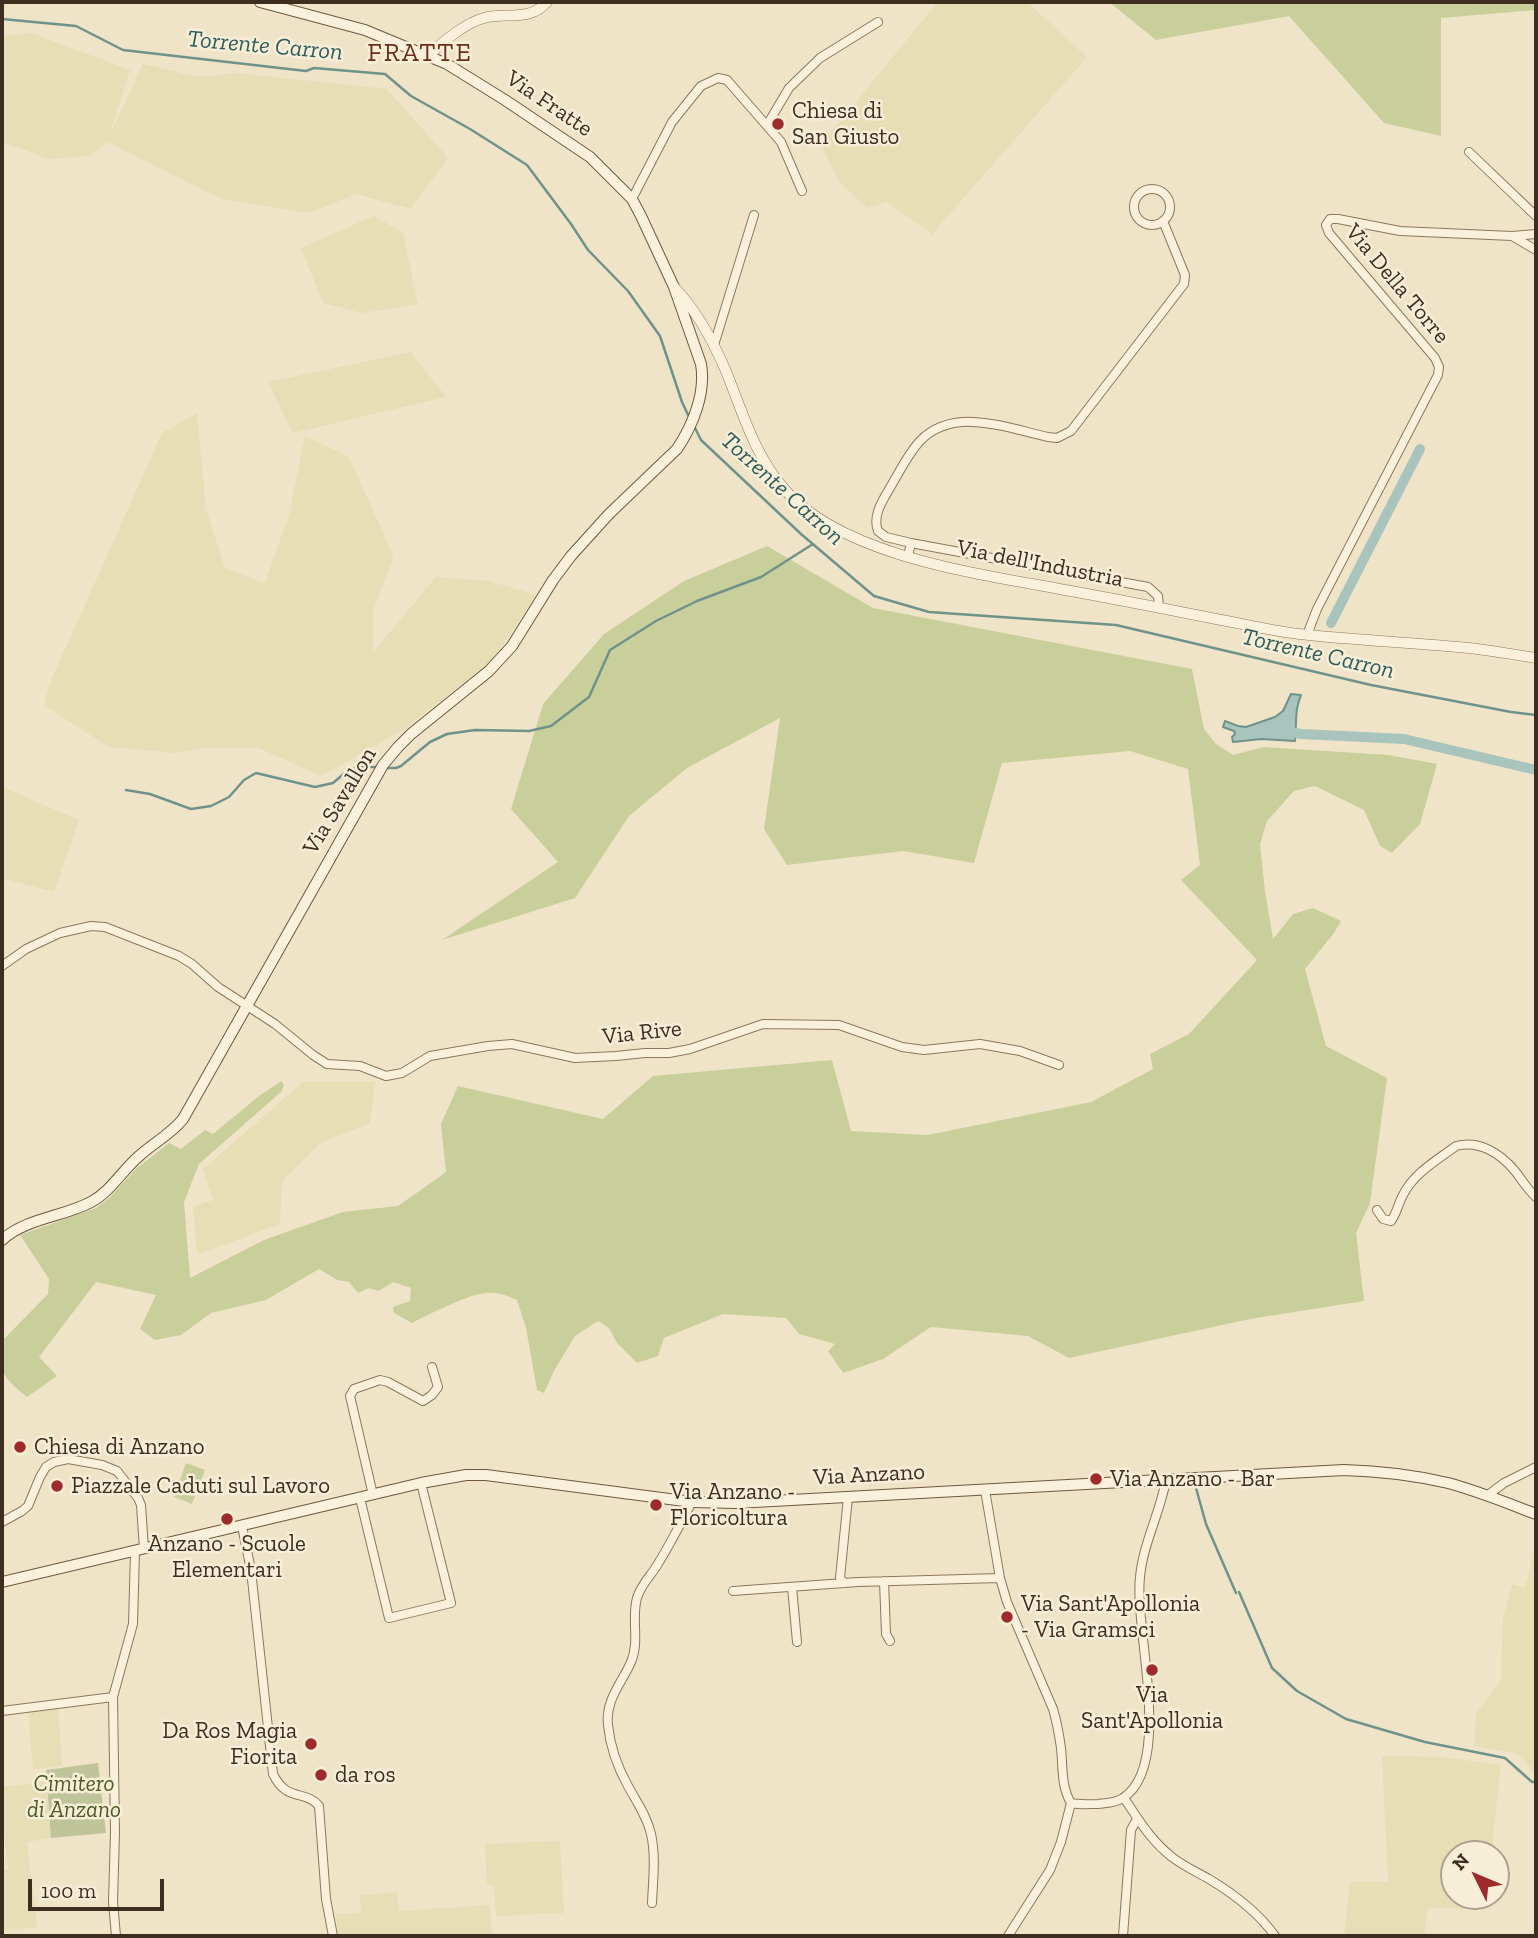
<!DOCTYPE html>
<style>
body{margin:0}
#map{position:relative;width:1538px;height:1938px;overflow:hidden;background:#f0e4c8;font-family:"Zilla Slab",serif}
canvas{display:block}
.frame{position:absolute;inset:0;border:4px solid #3d2e20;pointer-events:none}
.north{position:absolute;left:1440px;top:1840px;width:70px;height:70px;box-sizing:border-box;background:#f7eed8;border:2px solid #ada18e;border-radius:50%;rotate:313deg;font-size:19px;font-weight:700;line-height:28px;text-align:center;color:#3d2e20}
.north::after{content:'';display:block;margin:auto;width:24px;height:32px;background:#9e2a2b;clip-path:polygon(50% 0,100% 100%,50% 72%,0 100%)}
.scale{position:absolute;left:28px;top:1879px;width:136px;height:32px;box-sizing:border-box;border:4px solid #3d2e20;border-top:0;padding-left:9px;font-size:21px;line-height:24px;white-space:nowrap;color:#3d2e20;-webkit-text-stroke:5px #f7eed8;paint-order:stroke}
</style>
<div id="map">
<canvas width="1538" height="1938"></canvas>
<div class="frame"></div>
<div class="north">N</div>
<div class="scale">100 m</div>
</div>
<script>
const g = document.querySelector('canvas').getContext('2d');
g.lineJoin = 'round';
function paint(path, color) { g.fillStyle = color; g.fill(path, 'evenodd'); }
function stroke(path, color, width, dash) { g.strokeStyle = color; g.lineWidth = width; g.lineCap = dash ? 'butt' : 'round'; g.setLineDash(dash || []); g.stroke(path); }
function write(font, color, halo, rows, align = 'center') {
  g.font = font + ' "Zilla Slab",serif'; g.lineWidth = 5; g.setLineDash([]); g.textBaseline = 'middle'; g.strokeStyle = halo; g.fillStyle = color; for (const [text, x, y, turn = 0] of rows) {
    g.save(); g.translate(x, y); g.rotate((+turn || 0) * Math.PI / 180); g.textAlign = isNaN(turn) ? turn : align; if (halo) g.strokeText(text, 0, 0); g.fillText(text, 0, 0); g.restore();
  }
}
paint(new Path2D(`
 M938 2H1027L1087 57 932 234 887 202 867 208 838 180 821 144Z
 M31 33 130 70 110 134 143 64 199 77 237 73 387 89 448 158 411 209 355 194 310 213 221 199 107 142 89 156 49 159 2 142V36Z
 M374 216 403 233 418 304 362 313 323 303 301 248Z
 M411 352 446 397 293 433 268 382Z
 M197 413 206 509 225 568 265 583 289 514 305 436 349 457 394 557 373 611V652L436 577 489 581 536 595 491 662 401 731 321 776 259 748H204L175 753 109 747 44 705 49 685 162 433Z
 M2 787 79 820 54 892 2 878Z
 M303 1082H375L370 1123 320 1143 282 1181 280 1224 197 1255 193 1207 213 1200 203 1169Z
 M1536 1546V1774L1522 1758 1514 1753 1474 1746 1476 1714 1501 1680 1503 1618 1512 1584 1525 1587Z
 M58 1707 62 1766 33 1769 28 1711Z
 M1382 1756 1443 1757 1501 1765 1491 1854H1454V1896H1486L1484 1910 1428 1907 1424 1936H1344L1350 1882H1388Z
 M46 1782 51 1838 27 1842 37 1927 2 1930V1871L8 1870 2 1812V1787Z
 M560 1841 564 1913 496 1916 494 1886 487 1885 485 1844Z
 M397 1892 399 1911 490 1905 492 1936H338L336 1914 361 1913 360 1895Z`), '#e6deb5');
paint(new Path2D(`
 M1109 2H1536V10L1441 18V136L1384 123 1289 16 1156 40Z
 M767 546 873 608 1192 669 1204 729 1216 744 1233 755 1264 747 1389 755 1437 764 1420 824 1392 853 1380 846 1364 810 1315 786 1294 791 1267 821 1260 844 1265 891 1273 939 1293 914 1313 908 1341 921 1334 933 1305 969 1326 1046 1387 1078 1370 1203 1356 1233 1364 1301 1250 1319 1069 1358 1028 1336 931 1327 883 1359 843 1373 828 1351 835 1344 799 1334 786 1318 723 1314 664 1338 658 1356 637 1363 617 1343 609 1328 598 1321 575 1336 554 1371 544 1393 537 1390 526 1328 517 1300C507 1295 496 1292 485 1293 470 1294 427 1315 412 1323L394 1313 393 1307 410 1301 411 1288 393 1282 379 1291 369 1288 358 1293 349 1282 337 1280 319 1269 266 1300 211 1313 181 1335 155 1340 140 1329 156 1295 96 1282 39 1357 57 1376 27 1397C0 1374 2 1377 2 1341L48 1294 49 1279 20 1235 96 1208 110 1197 137 1168 169 1143 181 1149 205 1130 213 1134 259 1096 281 1081 284 1084 282 1091 199 1164 184 1202 190 1278 264 1240 343 1212 398 1206 446 1172 441 1124 458 1086 603 1119 653 1076 832 1060 851 1131 928 1135 1091 1102 1153 1069 1150 1054 1189 1034 1257 960 1181 880 1200 865 1188 769 1130 751 1002 763 974 863 903 851 787 865 764 829 780 718 687 768 629 816 575 898 442 940 558 862 511 809 543 704 604 634 684 581Z
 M186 1463 205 1470 192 1504 174 1497Z`), '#c9cf9b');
paint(new Path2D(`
 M98 1763 106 1833 51 1838 46 1770Z`), '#bfc49a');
const water = new Path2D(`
 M1291 694 1301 695C1294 712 1297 723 1295 741L1261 739 1233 742 1232 737 1235 734 1234 731 1223 727 1225 721 1238 726 1246 727 1275 717 1283 711Z`);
paint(water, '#a9c4bc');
stroke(water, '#6f938a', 2);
stroke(new Path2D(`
 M2 19 76 26 123 50 306 71 314 68 385 74 411 96 470 129 527 165 571 224 588 250 628 291 660 336 682 402 689 417
 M694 426 701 440 801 534 874 596 929 612 1116 625 1371 685 1511 712 1536 715
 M387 768H396L401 766 430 742 447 734 475 730 529 731 551 726 589 697 610 650 656 621 697 601 761 577 813 544
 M126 790 150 794 191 809 211 806 229 797 244 780 256 773 315 787 333 783 347 771 360 767H377
 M1196 1488 1206 1524 1236 1593
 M1239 1592 1272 1668 1297 1691 1346 1719 1425 1742 1505 1758 1532 1782H1536`), '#6f938a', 2.5);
stroke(new Path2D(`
 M1331 623 1420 449
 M1285 731 1301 734 1404 739 1536 770`), '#a9c4bc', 10);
const minor = new Path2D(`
 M767 125 789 88 820 58 878 22
 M1469 152 1536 216
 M1134 207a18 18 0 1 1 36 0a18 18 0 1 1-36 0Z
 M632 199 672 122 701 86 718 78 727 80 781 142 802 191
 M1512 236 1536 250
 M714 345 754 215
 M911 543 1148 587 1158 596 1159 607
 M908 556 911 543 886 537 878 531C872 515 883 500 891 486 900 471 908 454 920 441 954 406 1007 428 1048 437L1057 438 1071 431 1184 284 1185 275 1163 221
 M1307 635 1317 609 1438 375 1439 367 1435 358 1329 233 1326 225 1330 219H1338L1400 231 1512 236 1536 234
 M2 966 26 949 60 933 91 926 105 927 179 956 192 964 218 987 275 1024 313 1055 327 1064 360 1066 386 1076 402 1073 430 1056 488 1046 512 1044 575 1058 616 1056 645 1053H669L690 1049 763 1024 839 1025 902 1047 924 1050 980 1044 1020 1051 1059 1065
 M1377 1210 1383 1219 1391 1221C1397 1213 1398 1204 1403 1195 1414 1173 1436 1161 1456 1146 1479 1140 1500 1153 1515 1171 1523 1181 1526 1188 1536 1197
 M985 1490 1000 1578 1007 1602 1053 1709C1057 1722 1059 1734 1061 1748 1063 1766 1061 1787 1071 1803 1080 1805 1089 1804 1098 1804 1106 1803 1116 1803 1123 1798 1174 1765 1134 1629 1140 1577 1143 1544 1160 1513 1166 1480
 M373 1495 350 1396 354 1389 380 1380 388 1382 423 1401 432 1395 438 1387 432 1367
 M1488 1495 1504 1483 1536 1467
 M360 1498 389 1618 451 1603 421 1483
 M2 1522 22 1511 28 1506 40 1477 46 1467 54 1462 68 1459 102 1465 117 1471 138 1498 141 1505 144 1549
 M242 1526 251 1570 273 1774C287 1803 305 1789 319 1806L326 1899 333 1936
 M884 1581 886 1634 890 1641
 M844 1583 840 1578 848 1497
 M792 1587 797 1642
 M733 1591 858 1582 1000 1578
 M2 1711 113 1697
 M1124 1798C1139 1820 1151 1841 1172 1857 1183 1866 1197 1872 1209 1879 1234 1894 1258 1912 1275 1936
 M652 1903C653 1880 656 1856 651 1834 647 1816 636 1801 628 1786 618 1768 610 1746 608 1725 605 1700 622 1683 631 1662 640 1641 631 1619 637 1598 641 1584 652 1575 659 1562 671 1543 681 1522 692 1502
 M116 1936 113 1902 115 1832 113 1697 133 1624 135 1551
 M1008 1936 1050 1870 1061 1842 1071 1803
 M1123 1936 1131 1830 1137 1819`);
const tertiary = new Path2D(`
 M429 56C440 43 467 22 484 18 506 12 530 22 547 2
 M675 288C697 311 712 339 725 369 743 412 753 454 786 491 845 557 981 574 1065 590 1116 599 1166 609 1216 619 1244 624 1272 631 1299 634 1352 640 1405 642 1458 647 1484 649 1510 654 1536 658`);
const secondary = new Path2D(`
 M2 1240C26 1218 63 1217 91 1202 110 1192 122 1171 138 1157 153 1143 170 1135 183 1119L383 765 398 747 411 734 489 671 512 646 553 580 571 556 609 514 677 449C693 425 706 393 701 364L674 287 641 216 632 199 590 157 505 100 447 64 365 30 260 2
 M2 1582 421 1483 466 1475H486L692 1502 736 1503 1344 1470C1378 1471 1414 1475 1448 1483 1478 1491 1507 1503 1536 1514`);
stroke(minor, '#8d765c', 10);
stroke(tertiary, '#8d765c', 11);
stroke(secondary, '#6f573f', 12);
stroke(minor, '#faf1dc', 8);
stroke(tertiary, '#faf1dc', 10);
stroke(secondary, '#faf1dc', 10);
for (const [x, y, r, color] of [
 [778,124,7,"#9e2a2b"],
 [20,1447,7,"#9e2a2b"],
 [1096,1479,7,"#9e2a2b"],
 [57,1486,7,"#9e2a2b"],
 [656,1505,7,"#9e2a2b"],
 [227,1519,7,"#9e2a2b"],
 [1007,1617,7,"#9e2a2b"],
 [1152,1670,7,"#9e2a2b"],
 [311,1744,7,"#9e2a2b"],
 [321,1775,7,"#9e2a2b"]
]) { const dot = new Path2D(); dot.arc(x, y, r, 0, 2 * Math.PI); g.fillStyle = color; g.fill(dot); stroke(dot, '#f7eed8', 2.5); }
write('23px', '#3d2e20', '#f7eed8', [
 ["Via Fratte",549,104,34],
 ["Via Della Torre",1397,284,50],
 ["Via dell'Industria",1040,564,11],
 ["Via Savallon",340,801,-59],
 ["Via Rive",642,1033,-6],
 ["Via Anzano",869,1475,-3]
]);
write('23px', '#3d2e20', '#f7eed8', [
 ["Chiesa di",792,111],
 ["San Giusto",792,137],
 ["Chiesa di Anzano",34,1447],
 ["Via Anzano - Bar",1110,1479],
 ["Piazzale Caduti sul Lavoro",71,1486],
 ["Via Anzano -",670,1492],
 ["Floricoltura",670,1518],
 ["Anzano - Scuole",227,1544,"center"],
 ["Elementari",227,1570,"center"],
 ["Via Sant'Apollonia",1021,1604],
 ["- Via Gramsci",1021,1630],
 ["Via",1152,1695,"center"],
 ["Sant'Apollonia",1152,1721,"center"],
 ["Da Ros Magia",297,1731,"right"],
 ["Fiorita",297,1757,"right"],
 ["da ros",335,1775]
], 'left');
write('italic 23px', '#4d5a26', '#f7eed8', [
 ["Cimitero",74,1784],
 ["di Anzano",74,1810]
]);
write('italic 24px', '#2f5d5a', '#f7eed8', [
 ["Torrente Carron",265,46,5],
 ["Torrente Carron",782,489,42],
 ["Torrente Carron",1318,654,13]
]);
g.letterSpacing = '2px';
write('26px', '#6b2e1e', '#f7eed8', [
 ["FRATTE",420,54]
]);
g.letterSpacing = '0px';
</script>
